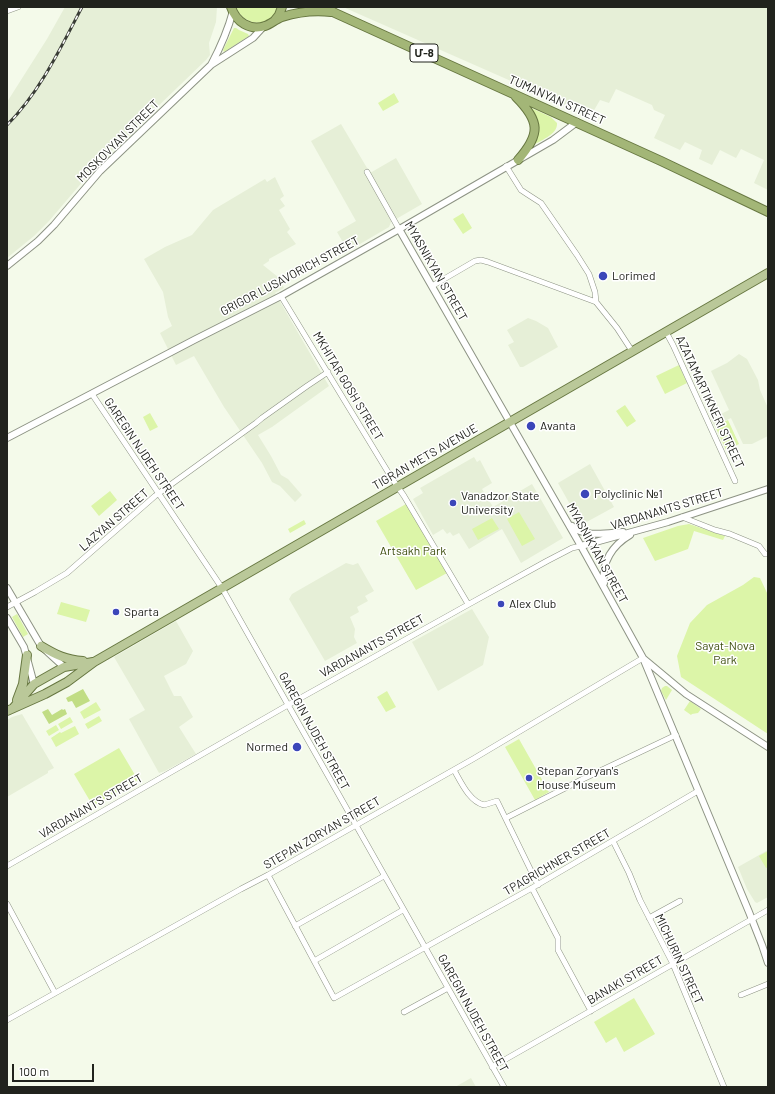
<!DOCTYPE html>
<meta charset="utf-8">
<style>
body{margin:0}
#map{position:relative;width:775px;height:1094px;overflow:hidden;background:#f4faea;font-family:Barlow,sans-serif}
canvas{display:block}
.frame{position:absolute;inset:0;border:8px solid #21231d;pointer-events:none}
.scale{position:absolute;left:12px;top:1064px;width:82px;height:18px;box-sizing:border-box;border:2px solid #21231d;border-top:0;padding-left:5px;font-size:12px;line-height:14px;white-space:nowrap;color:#21231d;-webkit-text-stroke:3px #fff;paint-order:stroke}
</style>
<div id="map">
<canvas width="775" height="1094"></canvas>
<div class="frame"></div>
<div class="scale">100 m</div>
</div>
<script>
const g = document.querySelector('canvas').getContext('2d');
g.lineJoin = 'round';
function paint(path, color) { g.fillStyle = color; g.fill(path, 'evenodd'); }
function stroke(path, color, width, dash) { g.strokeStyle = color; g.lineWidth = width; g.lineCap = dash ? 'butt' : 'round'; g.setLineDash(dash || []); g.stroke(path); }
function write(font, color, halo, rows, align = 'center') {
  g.font = font + ' Barlow,"Noto Sans Armenian",sans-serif'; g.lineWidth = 3; g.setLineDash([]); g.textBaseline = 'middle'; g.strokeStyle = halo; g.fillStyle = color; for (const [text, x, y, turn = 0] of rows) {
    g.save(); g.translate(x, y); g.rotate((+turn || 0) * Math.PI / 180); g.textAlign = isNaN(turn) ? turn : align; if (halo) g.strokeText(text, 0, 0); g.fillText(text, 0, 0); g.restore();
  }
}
paint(new Path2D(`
 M65 7H217L216 22 209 43 210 55 206 60 96 166 49 221 34 236 7 258V102L47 39Z
 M343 7H768V190L754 183 764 160 741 149 736 158 720 150 712 165 699 159 702 150 685 142 680 150 654 138 665 115 654 110 652 105 616 89 609 103 600 100 593 112 579 111 580 107 572 104 570 107Z
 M341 124 370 173 396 158 422 204 391 222 389 227 348 251 337 232 356 221 311 141Z
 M275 177 284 196 280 199 285 206 279 210 290 229 287 232 296 244 269 259V261L263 265 278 277 284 288 275 293 329 386 272 427 258 435 271 456 281 475 288 479 302 495 295 502 280 486 272 482 262 463 224 407 194 356 176 365 160 333 172 326 168 317 163 292 144 259 165 247 192 235 213 210 265 179 267 182Z
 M528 318 536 321 548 328 558 347 523 367H520L508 345 514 342 507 330Z
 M739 354 747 359 758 380 760 390 768 408V436L752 444H743L731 418 714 426 711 419 729 410 711 371 727 363Z
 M474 457 477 462 480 460 492 483 482 489 493 507 532 484 563 538 521 563 502 529 469 549 459 533 453 536 450 532 447 534 443 529 433 535 413 499 423 493 420 488Z
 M590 464 614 507 583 524H581L558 483Z
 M346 563 353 565 358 563 374 591 365 596 368 601 357 607 359 612 350 617 355 629 354 637 357 643 325 661 289 599 292 594Z
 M472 609 489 637 483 665 438 691 412 642Z
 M176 621 193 651 186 664 164 676 174 696H181L193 717 179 727 196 754 165 771 159 773 129 719 145 710 114 657Z
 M22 714 54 768 48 771V773L7 797V720L12 717Z
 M768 850V897L757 903 755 902 747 889 738 867Z
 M471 1078 476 1087H455Z`), '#e6efd7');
paint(new Path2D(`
 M236 7H279C276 12 274 17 269 20 256 27 241 20 236 7Z
 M234 28H236L239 30 248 34 249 36 224 52 223 50Z
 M394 93 399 102 383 111 378 103Z
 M527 106 551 117 557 123C558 135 539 141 530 147L533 141Z
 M463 213 472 228 463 234 453 219Z
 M679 365 687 383 665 394 656 376Z
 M625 405 636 421 627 427 616 411Z
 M150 413 158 427 150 431 143 417Z
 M728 420 739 444 726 450 715 426Z
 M110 491 117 500 99 516 91 506Z
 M406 504 447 573 416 590 376 521Z
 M519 512 535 539 522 546 507 519Z
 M492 518 499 529 478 540 472 529Z
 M304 520 306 524 290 533 288 529Z
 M689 524 725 536 723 540 694 531 688 549 655 561 643 538 678 526Z
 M754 577 760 578 768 595V734L681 677 677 656 690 623 707 605 743 585Z
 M61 602 90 610 86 622 57 614Z
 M17 614 28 634 23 637 12 617Z
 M665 686H667L672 690 666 700 661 691 662 688Z
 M387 691 396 707 386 712 377 697Z
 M690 701 701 709 698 713 692 714 691 715 684 710Z
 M96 702 101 710 84 719 80 712Z
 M99 716 102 721 88 729 85 724Z
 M70 717 73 722 61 729 58 724Z
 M56 725 59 730 49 736 46 731Z
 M75 726 79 734 56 747 51 738 60 732 61 733Z
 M519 739 549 792 535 800 505 747Z
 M119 748 138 780 93 806 74 774Z
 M768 851V867L766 868 759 856Z
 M634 998 655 1034 624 1052 616 1037 606 1043 594 1022Z`), '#dcf5a8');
paint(new Path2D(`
 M83 689 90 701 76 708 72 701 68 702 66 698Z
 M48 709 52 715 62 709 63 710 65 709 67 714 49 724 42 712Z`), '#c1dd84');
const minor = new Path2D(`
 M7 11 18 7
 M506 166 521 190 527 194 541 203 577 255 589 274 595 292 596 302 617 328 632 351
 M367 172 399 229
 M432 286 475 261 481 260 488 262 596 302
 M281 296 391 477 404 496 468 604
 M666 332 673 345 735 481
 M92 394 222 588 504 1087
 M682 517 715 530 730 534 759 546 765 554H768
 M7 607 35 592 67 573 155 496 256 423 262 418 307 386 328 372
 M454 770C461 782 469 801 484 805L497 801 498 803 538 885
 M506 818 583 779 676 735
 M613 841 629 873 640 900 673 964 724 1087
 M7 866 288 705 471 603 547 561 572 548 581 546
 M268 875 334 998 532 888 698 791
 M532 888 558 938V950L591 1011
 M7 904 55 993
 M649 918 680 901
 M295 926 384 876
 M314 961 403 910
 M741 995 768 984
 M404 1012 448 988
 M7 1020 241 889 268 875 473 759 643 658
 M492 1067 768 910`);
const tertiary = new Path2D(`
 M211 65C220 48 228 30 233 11
 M399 229 581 546 643 658 749 912 762 945 768 963
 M7 266 38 241 54 225 100 171 211 65 253 38 264 26
 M7 438 194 340 281 296 396 231 553 140 577 122
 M572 526C585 538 607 533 623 532
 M581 546 668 522 768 489
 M604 583C601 562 613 545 630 535
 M7 588 41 646 64 667
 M7 618 24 647 34 684
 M644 659 686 694 768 747`);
const primary = new Path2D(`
 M41 646C56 655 66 660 83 661
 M17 700 23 684 27 655
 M14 707 34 684 64 667 93 662
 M7 711 45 694 67 682 94 662 768 273`);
const trunk = new Path2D(`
 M231 7C236 22 250 31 265 26 271 24 276 19 282 17 298 12 314 10 331 12
 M325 7 335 13 661 161 768 212
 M275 20 279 15 282 7
 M516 97C540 121 541 134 518 160`);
stroke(minor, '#8d9384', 6);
stroke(tertiary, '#8d9384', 8);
stroke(primary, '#677741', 10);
stroke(trunk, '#677741', 10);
stroke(minor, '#fff', 5);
stroke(tertiary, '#fff', 6);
stroke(primary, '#bac899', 8);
stroke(trunk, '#a3b677', 8);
const rail = new Path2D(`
 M7 125C40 92 61 47 82 7`);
stroke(rail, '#3a3d36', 3);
stroke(rail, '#fff', 1.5, [4.5]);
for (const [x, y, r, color] of [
 [603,276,5,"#3b46b9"],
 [531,426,5,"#3b46b9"],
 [585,494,5,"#3b46b9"],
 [453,503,4,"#3b46b9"],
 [501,604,4,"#3b46b9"],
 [116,612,4,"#3b46b9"],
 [297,747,5,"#3b46b9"],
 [529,778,4,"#3b46b9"]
]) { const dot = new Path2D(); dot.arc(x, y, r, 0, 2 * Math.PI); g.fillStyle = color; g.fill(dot); stroke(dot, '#fff', 1.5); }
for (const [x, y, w] of [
 [424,53,28]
]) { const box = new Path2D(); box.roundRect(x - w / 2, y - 9, w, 18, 3); g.fillStyle = '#fff'; g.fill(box); stroke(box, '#21231d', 1); }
write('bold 11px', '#21231d', null, [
 ["Մ-8",424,53]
]);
write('12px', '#21231d', '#fff', [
 ["TUMANYAN STREET",557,100,24],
 ["MOSKOVYAN STREET",118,141,-45],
 ["MYASNIKYAN STREET",436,271,60],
 ["GRIGOR LUSAVORICH STREET",290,276,-28],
 ["MKHITAR GOSH STREET",348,386,59],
 ["AZATAMARTIKNERI STREET",710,402,65],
 ["GAREGIN NJDEH STREET",144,454,56],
 ["TIGRAN METS AVENUE",425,457,-30],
 ["VARDANANTS STREET",667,509,-17],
 ["LAZYAN STREET",114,520,-41],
 ["MYASNIKYAN STREET",597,553,61],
 ["VARDANANTS STREET",372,646,-29],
 ["GAREGIN NJDEH STREET",314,731,61],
 ["VARDANANTS STREET",91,806,-30],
 ["STEPAN ZORYAN STREET",322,833,-30],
 ["TPAGRICHNER STREET",557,862,-30],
 ["MICHURIN STREET",679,959,65],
 ["BANAKI STREET",625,980,-30],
 ["GAREGIN NJDEH STREET",473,1013,61]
]);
write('12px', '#21231d', '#fff', [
 ["Lorimed",612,276],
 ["Avanta",540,426],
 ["Polyclinic №1",594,494],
 ["Vanadzor State",461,496],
 ["University",461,510],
 ["Alex Club",509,604],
 ["Sparta",124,612],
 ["Normed",288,747,"right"],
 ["Stepan Zoryan's",537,771],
 ["House Museum",537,785]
], 'left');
write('12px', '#405011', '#fff', [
 ["Artsakh Park",413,551],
 ["Sayat-Nova",725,646],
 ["Park",725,660]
]);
</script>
